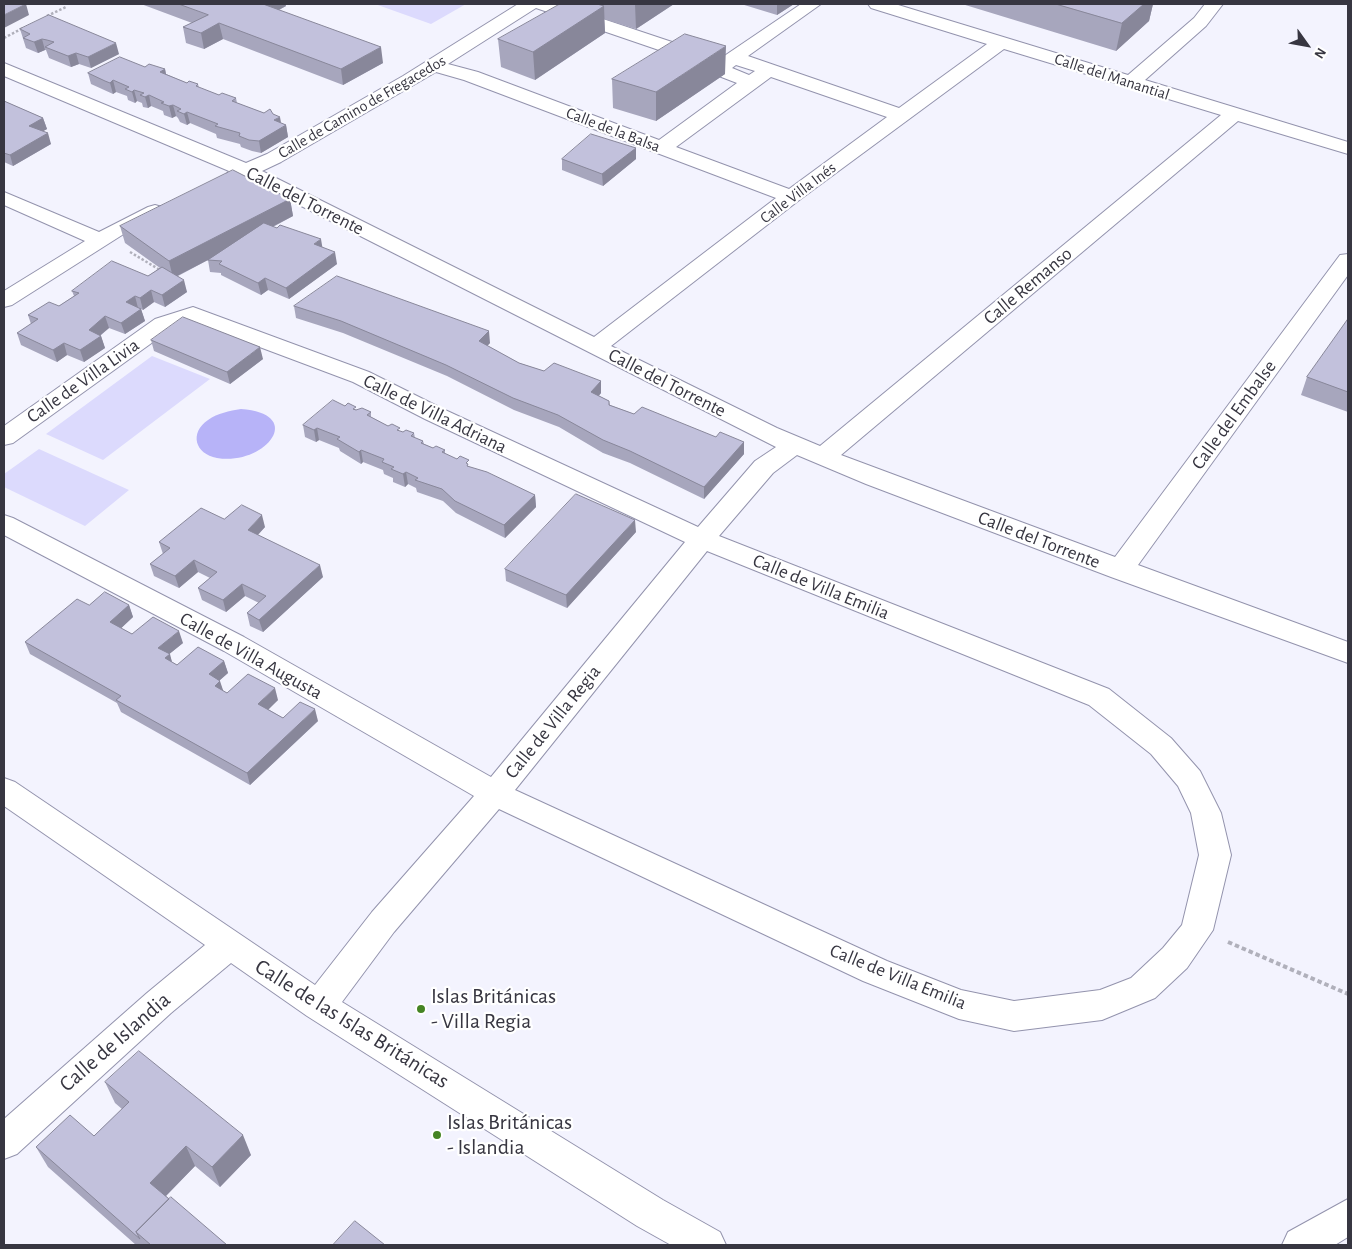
<!DOCTYPE html>
<meta charset="utf-8">
<style>
body{margin:0}
#map{position:relative;width:1352px;height:1249px;overflow:hidden;background:#f3f3fe;font-family:"Alegreya Sans",sans-serif}
canvas{display:block}
.frame{position:absolute;inset:0;border:5px solid #373641;pointer-events:none}
.north{position:absolute;left:1282px;top:20px;width:50px;height:50px;-webkit-text-stroke:4px #fff;paint-order:stroke;rotate:122deg;font-size:14px;font-weight:700;line-height:20px;text-align:center;color:#373641}
.north::after{content:'';display:block;margin:auto;width:18px;height:22px;background:#373641;clip-path:polygon(50% 0,100% 100%,50% 72%,0 100%)}
</style>
<div id="map">
<canvas width="1352" height="1249"></canvas>
<div class="frame"></div>
<div class="north">N</div>
</div>
<script>
const g = document.querySelector('canvas').getContext('2d');
g.lineJoin = 'round';
function paint(path, color) { g.fillStyle = color; g.fill(path, 'evenodd'); }
function stroke(path, color, width, dash) { g.strokeStyle = color; g.lineWidth = width; g.lineCap = dash ? 'butt' : 'round'; g.setLineDash(dash || []); g.stroke(path); }
function write(font, color, halo, rows, align = 'center') {
  g.font = font + ' "Alegreya Sans",sans-serif'; g.lineWidth = 4.5; g.setLineDash([]); g.textBaseline = 'middle'; g.strokeStyle = halo; g.fillStyle = color; for (const [text, x, y, turn = 0] of rows) {
    g.save(); g.translate(x, y); g.rotate((+turn || 0) * Math.PI / 180); g.textAlign = isNaN(turn) ? turn : align; if (halo) g.strokeText(text, 0, 0); g.fillText(text, 0, 0); g.restore();
  }
}
paint(new Path2D(`
 M375 4H466L431 24Z
 M152 356 210 379 103 460 46 434Z
 M39 449 129 490 85 526 4 487V474Z`), '#dcdafd');
paint(new Path2D(`
 M241 409C307 414 265 466 217 458 195 454 189 433 208 420 218 413 229 411 241 409Z`), '#b7b3f8');
const minor = new Path2D(`
 M518 4H558L708 54 710 58 708 62H694L536 8 448 64 478 72 659 140 737 83 711 73 709 69 711 65 801 4H821L748 56 899 108 987 44 871 8 868 4H895L1128 75 1194 18 1205 4H1223L1206 26 1145 80 1348 142V154L1238 121 841 455 1115 557 1340 255 1348 254V275L1138 565 1348 642V663L1111 577 866 484 797 455 773 473 719 536 1109 689 1171 738 1200 771 1221 813 1231 855 1213 930 1187 968 1155 998 1102 1020 1014 1031 959 1019 863 981 499 809 394 932 342 1002 663 1200 720 1232 726 1245H671L637 1226 307 1016 231 963 171 1013 17 1154 4 1159V1119L147 993 205 945 4 806V778L15 782 315 985 372 912 474 796 224 651 4 535V515L13 518 244 637 491 777 685 542 425 419 353 382 193 322 171 329 13 443 4 445V426L155 319 193 307 369 372 443 409 698 527 755 461 776 447 246 178 236 181 229 179 226 175 229 171 4 76V63L246 163 267 154 403 76ZM1004 49 1221 115 820 446 777 428 611 346 798 201ZM736 65 755 71 749 75 732 68ZM436 72 464 80 776 198 594 337 262 171 281 162ZM771 77 887 117 789 189 676 147ZM707 551 1089 705 1151 754 1178 786 1191 813 1199 855 1182 925 1163 948 1131 978 1100 990 1014 1001 961 990 887 961 515 790Z
 M4 192 99 232 148 207 155 205 162 207 165 211 162 215 130 230 12 305 4 307V291L85 241 4 205Z
 M1348 1199V1237L1335 1245H1282L1288 1232Z`);
stroke(minor, '#9393ad', 2);
stroke(new Path2D(`
 M47 16 66 7
 M4 38 23 28
 M130 252 160 270`), '#b0b0bb', 2.5, [2.5, 2]);
stroke(new Path2D(`
 M1228 942 1348 994`), '#b0b0bb', 4, [4.5, 3]);
paint(minor, '#fff');
paint(new Path2D(`
 M141 4H285L286 6 279 10 383 63 343 85 223 39 204 49 186 43 183 27 192 23Z
 M600 4H674L636 29 604 19 605 33 535 80 501 67 498 39 600 5Z
 M741 4H794L777 15Z
 M962 4H1153L1149 21 1116 51Z
 M20 29 119 54 91 68 79 64 71 67 49 58 46 50H45L38 53 26 48Z
 M145 67 165 69 166 74 187 83 198 84 199 88 219 95 236 98 237 103 264 113 273 114 281 123 286 125 288 137 261 153 252 151 241 147 240 144 217 138 216 134 190 123 187 125 180 122 178 118 176 116 172 118 164 115 163 111 151 106 148 108 143 107 142 103 137 101 135 103 128 100 127 96 116 92 113 94 91 84 88 73Z
 M725 74 656 121 613 108 612 79Z
 M4 101 43 118 47 129 43 131 51 144 13 166 4 162Z
 M636 148V159L603 186 562 170V159Z
 M290 199 293 216 273 227 323 248 337 264 289 299 268 290 261 295 221 275V273L210 272 208 260 178 276 187 292 165 307 154 302 143 310 141 309 145 321 125 334 109 328 100 336H101L105 348 84 362 67 355 57 362 21 345 17 333 31 324 28 315 59 306 74 296 72 291 148 276 160 268 125 243 120 226Z
 M294 306 490 343 487 346 519 363 544 371 601 381V393L599 396 609 401 610 405 634 414 716 437 744 442V454L704 499 630 463 603 453 559 427 514 410 447 376 343 333 296 318Z
 M1348 319V412L1301 395 1307 377Z
 M151 340 263 359 230 384 154 351Z
 M345 406 357 410 371 412V417L388 426 401 432 414 433 415 438 423 441 424 444 433 448 445 450V454L470 467 535 495 536 507 505 538 456 513 443 501 417 492 416 488 408 484 405 487 393 482V478L384 474 383 470 363 462 361 464 340 451 339 448 319 440 316 442 305 437 303 425Z
 M224 519 265 527 258 535 323 577 263 632 250 626 247 613 259 603 245 596 226 612 202 600 198 588 210 578 198 572 179 588 154 576 150 564 163 554 159 542Z
 M636 532 567 608 506 581 505 569Z
 M89 605H129L133 617 121 628 132 634 183 643 169 654 172 662 177 665 224 661 228 673 219 681 223 691 227 693 278 700 268 709 283 718 318 721 250 785 121 712 117 703 30 654 25 642Z
 M105 1082 251 1155 220 1187 195 1166 166 1196 227 1245H136L48 1167 36 1147 94 1136 122 1109 115 1103Z`), '#a7a6bd');
paint(new Path2D(`
 M26 4 29 15 4 28V15Z
 M260 4H285L286 6 263 18Z
 M635 4H674L636 29Z
 M777 4H794L777 15Z
 M1144 4H1153L1149 21 1116 51 1122 23Z
 M604 6 605 33 535 80 533 52Z
 M219 23 223 39 204 49 201 33Z
 M42 39 45 50 38 53 34 42Z
 M116 43 119 54 91 68 88 57Z
 M726 46 725 74 656 121V92Z
 M381 47 383 63 343 85 341 69Z
 M76 53 79 64 71 67 68 56Z
 M165 69 167 80 160 72Z
 M113 80 116 92 113 94 110 83Z
 M134 90 137 101 135 103 132 92Z
 M149 95 151 106 148 108 145 97Z
 M173 105 176 116 172 118 169 106Z
 M187 112 190 123 187 125 184 114Z
 M280 117 282 128 286 125 288 137 261 153 259 141 274 120Z
 M43 118 47 129 33 137 29 126Z
 M48 133 51 144 13 166 10 155Z
 M636 148V159L603 186 602 174Z
 M290 199 293 216 173 278 169 261Z
 M321 239 323 251 314 244Z
 M335 252 337 264 289 299 286 288Z
 M265 278 268 290 261 295 258 283Z
 M184 280 187 292 165 307 162 295Z
 M151 290 154 302 143 310 140 298Z
 M135 296 138 308 126 302Z
 M141 309 145 321 125 334 121 323Z
 M105 316 109 328 92 342 89 330Z
 M489 331 490 343 480 353 479 341Z
 M101 336 105 348 84 362 80 350Z
 M64 343 67 355 57 362 53 350Z
 M260 347 263 359 230 384 227 372Z
 M601 381V393L591 404V392Z
 M317 428 319 440 316 442 314 430Z
 M744 442V454L704 499V487Z
 M361 450 363 462 361 464 359 452Z
 M406 472 408 484 405 487 403 474Z
 M535 495 536 507 505 538 504 525Z
 M262 515 265 527 251 542 248 530Z
 M635 520 636 532 567 608 566 595Z
 M194 560 198 572 179 588 175 576Z
 M320 565 323 577 263 632 259 620Z
 M242 584 245 596 226 612 223 600Z
 M129 605 133 617 115 634 110 622Z
 M179 631 183 643 162 660 158 648Z
 M170 654 173 666 165 658Z
 M224 661 228 673 213 686 209 674Z
 M220 681 224 693 215 686Z
 M275 688 278 700 262 716 258 704Z
 M315 709 318 721 250 785 247 773Z
 M243 1135 251 1155 220 1187 212 1167Z
 M186 1146 195 1166 160 1202 150 1183Z`), '#88879a');
const building = new Path2D(`
 M4 4H26L4 15Z
 M179 4H263L381 47 341 69 219 23 201 33 183 27 208 15Z
 M560 4H597L604 6 533 52 498 39Z
 M1056 4H1144L1122 23Z
 M49 15 116 43 88 57 76 53 68 56 45 47 54 42 47 40 42 39 34 42 23 38 30 34 20 29Z
 M685 34 726 46 656 92 612 79Z
 M120 57 145 67 149 64 165 69 160 72 187 83 189 81 198 84 196 86 219 95 222 93 236 98 232 101 264 113 270 109 273 114 280 117 274 120 286 125 259 141 249 140 239 136 240 133 215 126 218 124 187 112 184 114 177 111 181 109 173 105 169 106 161 103 164 102 149 95 145 97 140 95 144 93 134 90 132 92 125 89 129 87 113 80 110 83 105 81 88 73Z
 M4 101 43 118 29 126 48 133 10 155 4 153Z
 M591 134 636 148 602 174 562 159Z
 M233 170 290 199 169 261 120 226Z
 M264 223 277 228 280 225 321 239 314 244 335 252 286 288 265 278 258 283 219 264 222 261 208 260Z
 M112 261 148 276 162 267 184 280 162 295 151 290 140 298 135 296 126 302 141 309 121 323 105 316 89 330 101 336 80 350 64 343 53 350 17 333 38 319 28 315 49 302 59 306 79 293 72 291Z
 M337 276 489 331 479 341 519 363 544 371 554 363 601 381 591 392 609 401V405L634 414 642 407 716 437 720 432 744 442 704 487 630 451 603 440 558 415 513 398 446 365 341 321 294 306Z
 M183 317 260 347 227 372 151 340Z
 M1348 319V392L1307 377Z
 M333 400 345 406 348 403 356 407 353 409 356 410 362 408 371 412 367 415 388 426 392 424 400 428 397 430 403 432 406 430 414 433 411 436 423 441 421 443 433 448 436 446 445 450 442 452 457 459 460 456 469 460 466 463 468 464 467 466 487 472 535 495 504 525 455 501 442 489 415 480 418 478 406 472 403 474 391 469 394 467 382 462 384 459 361 450 359 452 337 439 340 437 317 428 314 430 303 425Z
 M576 494 635 520 566 595 505 569Z
 M242 505 262 515 248 530 320 565 259 620 247 613 266 596 242 584 223 600 198 588 217 572 194 560 175 576 150 564 170 548 159 542 201 508 224 519Z
 M105 592 129 605 110 622 132 634 153 617 179 631 158 648 170 654 165 658 177 665 198 647 224 661 209 674 220 681 215 686 227 693 248 674 275 688 258 704 283 718 300 702 315 709 247 773 116 700 121 696 25 642 77 599 89 605Z
 M139 1051 243 1135 212 1167 186 1146 150 1183 169 1199 136 1232 140 1239 36 1147 70 1115 94 1136 129 1102 105 1082Z
 M171 1197 227 1245H151L136 1232Z
 M355 1221 385 1245H333Z`);
paint(building, '#c2c1dc');
stroke(building, '#88879a', 1);
for (const [x, y, r, color] of [
 [421,1009,5,"#458423"],
 [437,1135,5,"#458423"]
]) { const dot = new Path2D(); dot.arc(x, y, r, 0, 2 * Math.PI); g.fillStyle = color; g.fill(dot); stroke(dot, '#fff', 2); }
write('16px', '#373641', '#fff', [
 ["Calle del Manantial",1112,77,18],
 ["Calle de Camino de Fregacedos",362,107,-30],
 ["Calle de la Balsa",613,130,21],
 ["Calle Villa Inés",798,193,-37]
]);
write('19px', '#373641', '#fff', [
 ["Calle del Torrente",305,201,27],
 ["Calle Remanso",1028,286,-40],
 ["Calle de Villa Livia",83,381,-35],
 ["Calle del Torrente",667,383,27],
 ["Calle de Villa Adriana",435,414,26],
 ["Calle del Embalse",1234,415,-54],
 ["Calle del Torrente",1039,540,21],
 ["Calle de Villa Emilia",821,587,22],
 ["Calle de Villa Augusta",251,656,29],
 ["Calle de Villa Regia",553,722,-51],
 ["Calle de Villa Emilia",898,977,22]
]);
write('22px', '#373641', '#fff', [
 ["Islas Británicas",431,996],
 ["- Villa Regia",431,1021],
 ["Islas Británicas",447,1122],
 ["- Islandia",447,1147]
], 'left');
write('22px', '#373641', '#fff', [
 ["Calle de las Islas Británicas",352,1024,32],
 ["Calle de Islandia",115,1042,-41]
]);
</script>
